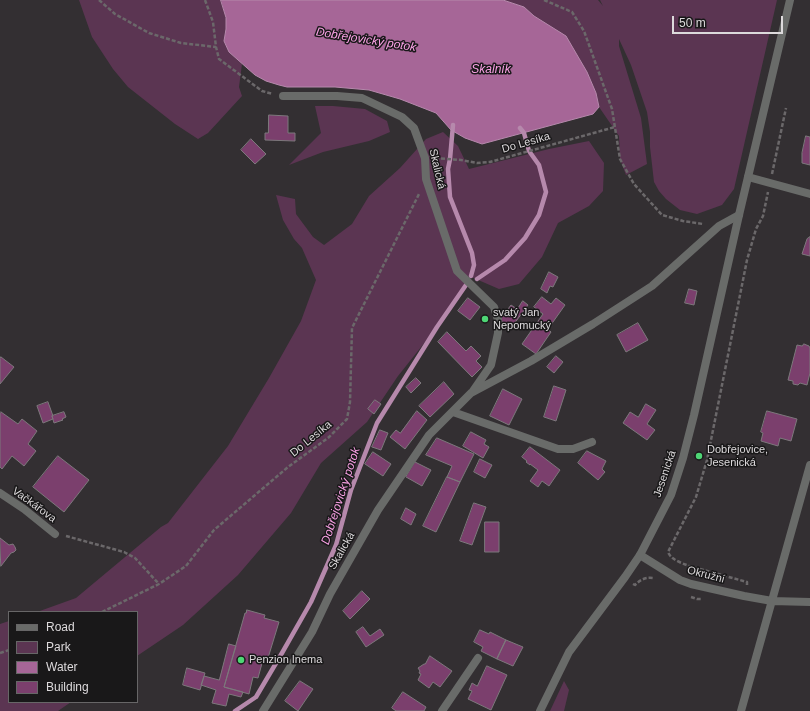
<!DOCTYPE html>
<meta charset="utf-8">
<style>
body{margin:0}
#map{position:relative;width:810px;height:711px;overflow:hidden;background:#332f32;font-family:Helvetica,sans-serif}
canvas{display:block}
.legend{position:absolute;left:8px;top:611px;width:130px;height:92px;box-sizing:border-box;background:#191819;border:1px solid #676667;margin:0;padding:5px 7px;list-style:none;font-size:12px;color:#dddadc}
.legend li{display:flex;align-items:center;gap:8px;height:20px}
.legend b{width:20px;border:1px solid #676667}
.scale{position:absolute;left:672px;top:16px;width:111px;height:18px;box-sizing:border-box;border:2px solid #dddadc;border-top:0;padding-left:5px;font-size:12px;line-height:14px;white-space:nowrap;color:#dddadc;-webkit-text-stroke:3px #191819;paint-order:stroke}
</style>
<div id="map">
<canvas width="810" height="711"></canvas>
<ul class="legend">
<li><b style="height:5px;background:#696b69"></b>Road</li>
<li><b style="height:11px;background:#5b3552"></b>Park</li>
<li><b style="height:11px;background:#a66697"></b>Water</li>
<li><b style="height:11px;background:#7b3f6d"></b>Building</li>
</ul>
<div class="scale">50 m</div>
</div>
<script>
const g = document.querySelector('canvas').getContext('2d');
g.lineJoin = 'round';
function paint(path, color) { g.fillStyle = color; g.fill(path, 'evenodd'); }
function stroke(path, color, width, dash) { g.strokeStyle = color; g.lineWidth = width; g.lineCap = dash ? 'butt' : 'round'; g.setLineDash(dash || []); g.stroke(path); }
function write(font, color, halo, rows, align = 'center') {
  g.font = font + ' Helvetica,sans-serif'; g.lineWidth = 3; g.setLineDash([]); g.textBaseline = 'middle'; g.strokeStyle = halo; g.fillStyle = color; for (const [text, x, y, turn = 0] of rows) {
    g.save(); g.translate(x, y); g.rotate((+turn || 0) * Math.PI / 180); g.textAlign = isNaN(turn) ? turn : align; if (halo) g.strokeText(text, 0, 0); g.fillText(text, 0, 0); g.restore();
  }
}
paint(new Path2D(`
 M79 0H221L226 18V29L224 41 229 52 242 64 239 87 242 96 208 133 198 139 175 124 128 87 113 69 92 37Z
 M503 0H598L603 6 600 0H777L734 189 722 205 697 214 680 210 666 199 659 191 654 182 650 147V132L647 112 631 65 619 39V46L641 118 647 164 626 175 620 159 619 136 599 107 596 93 534 16 524 7Z
 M315 106H333L365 109 387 121 390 132 369 141 323 152 289 165 321 133Z
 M443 132 458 146 469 169 549 149 589 141 604 163 603 191 589 206 558 223 542 257 519 284 499 289 469 276 449 312 398 376 367 422 321 463 291 513 238 575 183 625 137 656V612H37L76 598 161 527 168 523 228 446 269 378 301 321 316 280 302 248 294 239 283 220 276 195 295 199 296 214 313 237 324 245 352 224 369 196 400 168 426 139Z
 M9 621V702H71L58 711H0V624Z
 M564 681 569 690 564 711H550Z`), '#5b3552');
const water = new Path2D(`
 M221 0H503L524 7 534 16 566 36 587 72 596 93 599 107 593 114 482 144 465 138 451 130 436 113 400 99 369 90 335 87H287L279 85 266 81 255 75 229 52 224 41 226 29V18Z`);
paint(water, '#a66697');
stroke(water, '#b689ac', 1);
stroke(new Path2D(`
 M453 125 450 159 448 169 450 197 472 253 474 265 471 276
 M477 279 505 260 525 238 539 215 546 192 539 165 529 151 524 133 520 128
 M235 711 256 697 282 653 311 602 336 545 351 490 377 423 437 327 466 285`), '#b689ac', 4.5);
const building = new Path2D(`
 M269 115 288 116V133H295V141L265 140V133H268Z
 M806 136 810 137V165L802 163V153Z
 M251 139 266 154 255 164 241 150Z
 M810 237V256L802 254 807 239Z
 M549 272 558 277 553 287 550 286 547 293 541 289Z
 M689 289 697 291 694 305 685 303Z
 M542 297 551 304 556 298 565 305 548 329 551 332 536 354 522 344 543 314 534 307Z
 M468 298 480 307 470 320 458 311Z
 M523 301 528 305 511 328 500 320 511 305 517 309Z
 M638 323 648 340 626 352 617 335Z
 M447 332 466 351 471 346 481 356 476 361 482 367 472 377 438 342Z
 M804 344 809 346 810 348V373L807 385 800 383 798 385 793 384V381L788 380 797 345 802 346Z
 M556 356 563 362 554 373 547 367Z
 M1 357 14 367 0 384V359Z
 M416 378 421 383 411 393 406 387Z
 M444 382 454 394 430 417 419 406Z
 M554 386 566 390 556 421 544 417Z
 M503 389 522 399 509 425 490 416Z
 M375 400 381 404 374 414 368 409Z
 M48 402 53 416H52L53 419 43 423 37 406Z
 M646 404 656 410 647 424 655 430 647 440 623 423 630 412 638 417Z
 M417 411 427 420 405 449 390 437 396 430 400 433Z
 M767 411 797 419 791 441 780 438 778 446 761 441 763 433 761 432Z
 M1 412 18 424 22 419 37 431 28 444 36 451 24 466 12 456 2 469 0 467V413Z
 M64 412 66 417 62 419 63 420 54 423 52 416Z
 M380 430 388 433 381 450 372 447Z
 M471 432 486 440 484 444 489 447 483 458 463 446Z
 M437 438 474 454 460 482 447 477 452 466 426 455Z
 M530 447 560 470 549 486 542 481 538 487 530 481 538 470 530 464V465L526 462 527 461 522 457Z
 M587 451 606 461 602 469 605 472 598 480 578 463Z
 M373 452 391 464 383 476 365 464Z
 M58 456 89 480 64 512 33 487Z
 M480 459 492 465 485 478 474 472Z
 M415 462 431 470 422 486 406 477Z
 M447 477 460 482 436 532 423 526Z
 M474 503 486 507 472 545 460 541Z
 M406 508 416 514 411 525 401 519Z
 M485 522H499V552H485Z
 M0 538 9 545 13 544 15 547 16 550 14 552 11 553 1 566Z
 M362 591 370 599 350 619 343 611Z
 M247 610 265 615 264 618 279 622 268 658 264 656 258 678 253 677 249 694 224 687 245 613H246Z
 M363 627 370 636 380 629 384 635 366 647 356 632Z
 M480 630 489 634 490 632 506 640 497 659 481 651 483 647 474 642Z
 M506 640 523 647 513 666 497 659Z
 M229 644 236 646 224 687 243 692 241 697 229 694 226 706 212 703 216 690 201 685 204 676 219 680Z
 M430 656 452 671 440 687 433 682 429 688 418 680 421 674 419 673 420 671 418 668 424 664H425Z
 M487 666 507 675 491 710 468 699 472 691 469 690 472 683 477 686Z
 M187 668 205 673 200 690 183 685Z
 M300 681 313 689 298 711 285 701Z
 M403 692 426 707 424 711H396L392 708Z`);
paint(building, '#7b3f6d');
stroke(building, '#7d787c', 1);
stroke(new Path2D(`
 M99 0 115 14 149 33 181 43 216 47
 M205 0 213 22 216 47 219 59 262 91 273 94
 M544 0 572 12 584 31 612 109 620 159 634 184 662 215 683 221 703 224
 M435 158 461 160 477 163 490 162 615 127
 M772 174 786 108
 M66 536 124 552 135 558 159 584
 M633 584 635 585C640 580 645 577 653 578
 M747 585V582L689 566C682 563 671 560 668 552L696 497 707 460 747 260 756 229 763 216 768 192
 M691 597 697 599H701
 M102 612 159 584 186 566 214 530 288 467 328 438 347 419 350 402 352 328 419 194
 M0 653 9 650`), '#6b686a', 2.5, [4, 2]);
stroke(new Path2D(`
 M283 96H337L362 98 402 117 414 128 425 158 426 179 457 271 494 307 498 320V333L491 365 473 391
 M748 177 810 194
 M453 412 558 449H573L592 442
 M0 493 24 509 55 534
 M640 555 680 580 691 584 744 596 772 601 810 602
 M263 711 312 632 330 594 378 510 429 435 471 393 531 361 593 324 652 286 719 226 739 215
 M442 711 478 658
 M741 711 810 465`), '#696b69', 8);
stroke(new Path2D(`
 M540 711 569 652 625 577 640 555 671 495 683 458 694 415 739 215 790 0`), '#696b69', 8);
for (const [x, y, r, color] of [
 [485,319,4,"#4ed675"],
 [699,456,4,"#4ed675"],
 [241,660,4,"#4ed675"]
]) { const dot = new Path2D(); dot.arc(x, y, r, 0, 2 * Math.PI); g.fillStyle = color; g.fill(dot); stroke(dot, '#191819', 1.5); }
write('11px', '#dddadc', '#191819', [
 ["Do Lesíka",526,143,-16],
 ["Skalická",437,169,77],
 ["Do Lesíka",311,439,-39],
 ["Jesenická",665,474,-71],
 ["Vačkářova",34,505,36],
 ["Skalická",342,551,-60],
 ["Okružní",706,575,15]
]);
write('11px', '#dddadc', '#191819', [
 ["svatý Jan",493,313],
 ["Nepomucký",493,326],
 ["Dobřejovice,",707,450],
 ["Jesenická",707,463],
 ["Penzion Inema",249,660]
], 'left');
write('italic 12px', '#faa1e5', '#191819', [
 ["Dobřejovický potok",366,40,9],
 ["Skalník",491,70],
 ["Dobřejovický potok",341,496,-72]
]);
</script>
